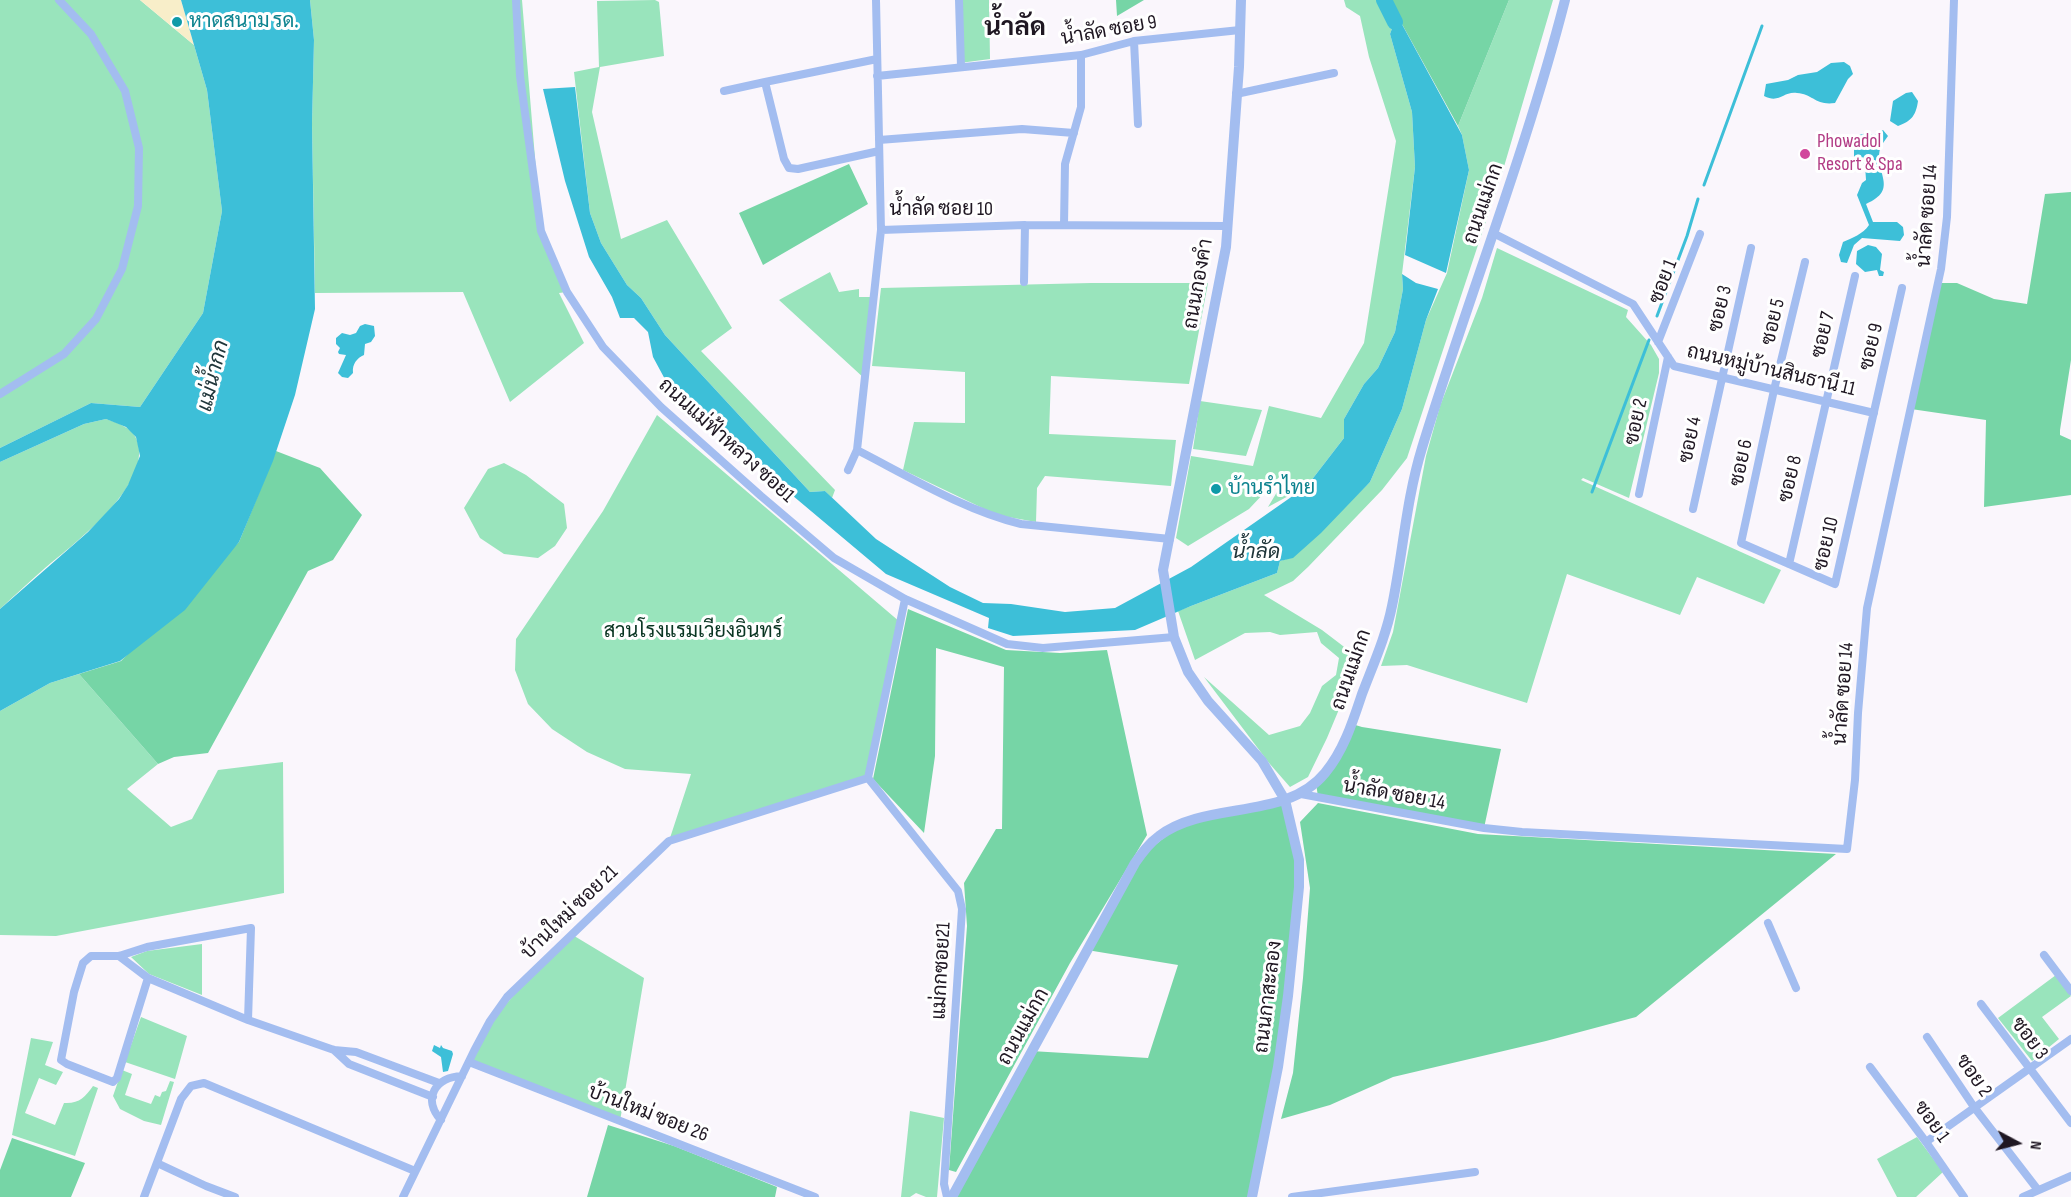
<!DOCTYPE html>
<meta charset="utf-8">
<style>
body{margin:0}
#map{position:relative;width:2071px;height:1197px;overflow:hidden;background:#faf6fc;font-family:"Sofia Sans Condensed",sans-serif}
canvas{display:block}
.north{position:absolute;left:1987px;top:1113px;width:60px;height:60px;-webkit-text-stroke:4px #fff;paint-order:stroke;rotate:97deg;font-size:16px;font-weight:700;line-height:24px;text-align:center;color:#1f1722}
.north::after{content:'';display:block;margin:auto;width:21px;height:27px;background:#1f1722;clip-path:polygon(50% 0,100% 100%,50% 72%,0 100%)}
</style>
<div id="map">
<canvas width="2071" height="1197"></canvas>
<div class="north">N</div>
</div>
<script>
const g = document.querySelector('canvas').getContext('2d');
g.lineJoin = 'round';
function paint(path, color) { g.fillStyle = color; g.fill(path, 'evenodd'); }
function stroke(path, color, width, dash) { g.strokeStyle = color; g.lineWidth = width; g.lineCap = dash ? 'butt' : 'round'; g.setLineDash(dash || []); g.stroke(path); }
function write(font, color, halo, rows, align = 'center') {
  g.font = font + ' "Sofia Sans Condensed",Sarabun,sans-serif'; g.lineWidth = 6; g.setLineDash([]); g.textBaseline = 'middle'; g.strokeStyle = halo; g.fillStyle = color; for (const [text, x, y, turn = 0] of rows) {
    g.save(); g.translate(x, y); g.rotate((+turn || 0) * Math.PI / 180); g.textAlign = isNaN(turn) ? turn : align; if (halo) g.strokeText(text, 0, 0); g.fillText(text, 0, 0); g.restore();
  }
}
paint(new Path2D(`
 M0 0H140L194 45 207 90 222 211 203 313 140 407 91 403 0 448Z
 M310 0H522L541 231 567 292 559 293 584 343 510 402 463 292 315 293 312 124 314 40Z
 M655 0 659 2 664 56 600 67 592 112 621 239 667 220 732 328 701 351 835 490 832 498 825 491 810 492 665 335 641 298 627 285 601 243 590 213 574 72 599 67 597 1Z
 M959 0H989L990 59 960 63Z
 M1344 0H1391L1397 15 1390 34 1412 112 1415 167 1402 274 1403 289 1395 332 1378 368 1364 384 1344 419V438L1307 486 1268 507 1286 477 1281 475 1249 509 1188 546 1176 538 1191 456 1253 466 1269 406 1321 418 1364 343 1396 141 1369 57 1360 16 1346 7Z
 M1509 0H1553L1503 170 1407 458 1382 490 1308 567 1293 581 1264 595 1322 630 1360 659 1327 738 1308 777 1290 787 1269 763 1204 677 1269 735 1300 726 1310 713 1322 686 1336 675 1339 658 1321 643 1317 632 1280 635 1270 632 1245 633 1195 660 1178 611 1277 573 1280 561 1293 557 1370 482 1402 409 1426 320 1447 273 1469 170 1462 135 1458 126Z
 M1497 248 1628 310 1626 317 1651 345 1659 359V373L1629 498 1583 478 1581 480 1781 570 1764 604 1697 577 1680 615 1567 574 1527 703 1407 665 1381 666 1393 632 1426 456 1440 406 1482 298Z
 M830 272 839 292 859 289V297H874L865 379 779 300Z
 M1091 283H1208L1189 384 1051 376 1049 434 1176 440 1171 486 1045 476 1037 488 1036 522 997 515 903 470 914 422 965 423V372L872 366 881 288Z
 M1200 401 1262 410 1246 456 1193 449Z
 M657 415 900 622 868 778 669 841 691 774 625 769 587 752 552 729 528 704 515 670 516 639 603 511Z
 M106 419C117 423 131 427 136 438 156 482 74 544 45 568 30 581 15 595 0 609V462L84 424Z
 M504 463 526 475 564 504 567 528 555 546 538 558 504 554 480 538 464 508 488 469Z
 M79 674 158 764 127 789 171 827 192 819 218 770 283 762 284 893 56 936 0 935V711L50 683Z
 M571 934 644 978 620 1121 469 1062 490 1021Z
 M202 944V995L149 974 131 957 147 951Z
 M2056 975 2071 996 2042 1017 2059 1039 2032 1061 1998 1018Z
 M141 1017 187 1036 175 1079 125 1062Z
 M31 1038 53 1042 45 1065 63 1072 56 1085 39 1078 25 1113 55 1125 64 1103C79 1104 85 1097 93 1086L98 1088 75 1156 12 1135Z
 M122 1070 132 1074 125 1095 151 1104 155 1095 160 1097 162 1092 166 1091 170 1081 174 1082 161 1125 144 1121 120 1109 113 1096Z
 M910 1111 944 1118 937 1197H926L916 1193 910 1197H901Z
 M1917 1137 1943 1172 1916 1197H1897L1877 1159Z`), '#99e4bc');
paint(new Path2D(`
 M1116 0H1144L1117 16Z
 M1391 0H1509L1458 126 1397 15Z
 M849 164 868 204 763 265 739 213Z
 M2071 192V360L2060 430V435L2071 440V495L1984 507 1986 420 1911 409 1939 283H1957L1994 299 2027 304 2045 194Z
 M276 451 320 468 362 515 333 560 308 571 208 753 174 757 158 764 79 674 121 661 239 542Z
 M908 609 1006 650 1060 653 1107 650 1147 835 1070 963 956 1172 949 1170 967 926 964 883 996 829H1002L1004 667 936 648 935 756 924 833 873 779Z
 M1352 724 1362 727 1501 749 1484 828 1318 797 1316 783Z
 M1285 800 1299 860 1288 996 1252 1197H952L1031 1051 1148 1058 1178 965 1087 950 1139 858 1180 825Z
 M1318 803 1478 834 1836 854 1636 1017 1546 1041 1393 1077 1330 1105 1281 1119 1293 1073 1303 978 1310 888 1300 822Z
 M608 1125 674 1146 777 1187 775 1197H587Z
 M12 1138 85 1163 71 1197H0V1170Z`), '#76d5a6');
paint(new Path2D(`
 M140 0H181L194 45Z`), '#f8eec9');
paint(new Path2D(`
 M181 0H310L314 40 312 124 315 309 295 395 273 461 239 542 185 610 120 661 50 683 0 711V609L88 532 119 499 128 485 140 456 136 437 126 427 106 419 84 424 0 462V448L91 403 140 407 203 313 222 211 207 90Z
 M1397 15 1462 135 1469 170 1446 273 1405 255 1415 167 1412 112 1390 34Z
 M1844 62 1850 66 1853 74 1848 79 1835 103C1816 106 1813 94 1797 93 1783 91 1780 104 1764 96L1766 84 1788 80 1798 75 1817 72 1831 63Z
 M575 87 590 213 601 243 627 285 641 298 665 335 810 492 825 491 876 539 950 587 983 603 1011 604 1065 612 1115 608 1191 567 1307 486 1344 438V419L1364 384 1378 368 1395 332 1403 289 1402 274 1416 283 1438 289 1426 320 1402 409 1370 482 1321 533 1293 558 1280 561 1277 573 1191 606 1135 630 1013 636 988 628 989 618 886 574 674 396 653 357 648 332 634 318H620L612 297 589 257 565 181 543 89Z
 M1912 92 1918 101C1916 115 1912 121 1898 126L1890 121 1893 101 1906 93Z
 M1883 130 1888 136C1886 139 1881 145 1880 149 1874 173 1900 189 1866 204L1873 222H1897L1903 227 1904 235 1900 241 1862 238 1854 245 1847 263 1841 262 1839 255 1843 242C1852 238 1863 234 1869 225L1857 195 1862 183 1866 180 1865 165 1854 156V142L1859 135 1867 133 1874 135Z
 M1868 245 1876 247 1882 254 1880 270 1884 272 1883 276H1879L1877 270 1865 272 1856 264 1857 251Z
 M365 324 374 326 375 336 371 342 365 344 364 355C357 358 352 364 353 373L348 378 342 377 338 373 346 355 339 354 338 352 340 348 336 344V338L342 333 350 335 356 333 360 326Z
 M434 1045 440 1048 441 1045 443 1048 452 1051 453 1054 448 1071 443 1072 441 1057 432 1051Z`), '#3dbfd8');
stroke(new Path2D(`
 M1704 185 1762 26
 M1657 316 1687 236 1698 199
 M1592 492 1649 340`), '#3dbfd8', 3);
stroke(new Path2D(`
 M1384 0 1395 22`), '#3dbfd8', 16);
stroke(new Path2D(`
 M516 0 520 76 541 231 567 292 603 347 661 407 761 496 834 558 905 599 1007 644 1043 648 1174 637
 M876 0 881 230 1025 225 1227 226
 M959 0 961 67
 M1134 41 1138 124
 M877 59 765 82 784 159 789 168 798 169 879 151
 M877 76 1081 55 1134 41 1240 30
 M724 91 765 82
 M1236 94 1334 73
 M879 140 1022 129 1074 133
 M1064 225 1065 164 1081 107V55
 M1493 233 1633 304 1674 366 1874 413
 M1805 262 1774 390 1741 543 1835 584 1902 288
 M1024 282 1025 225
 M1658 342 1700 234
 M0 394 64 354 96 319 122 269 138 206 139 148 125 91 91 34 59 0
 M857 450C908 476 966 511 1021 524L1170 539
 M848 470 857 450 881 230
 M1639 494 1668 357
 M1693 509 1751 248
 M1789 564 1855 276
 M868 778 958 891 962 909 944 1184 947 1197
 M868 778 905 599
 M1301 794 1484 828 1522 832 1847 849 1855 780 1858 713 1867 608 1941 269 1947 217 1954 0
 M1768 923 1796 988
 M2044 955 2071 991
 M119 956 148 978 248 1020 334 1050 356 1052 439 1083
 M148 978 117 1078 113 1082 67 1064 61 1060 74 992 83 963 91 956H119L147 947 251 928 248 1020
 M1981 1004 2071 1123
 M1927 1037 1974 1107 2038 1190
 M334 1050 349 1064 433 1097
 M469 1062 815 1197
 M1870 1067 1926 1142 1964 1197
 M441 1120C422 1099 435 1077 462 1076
 M1926 1142 2071 1039
 M157 1163 206 1186 235 1197
 M144 1197 181 1099 191 1086 204 1083 415 1171
 M403 1197 474 1051 490 1021 507 997 669 841 868 778
 M1292 1197 1475 1172
 M2023 1197 2071 1176`), '#a3bdf0', 8);
stroke(new Path2D(`
 M1241 0 1239 67 1226 247 1163 570 1174 637 1188 672 1208 701 1262 761 1285 800 1299 860V887L1288 996 1278 1067 1252 1197
 M952 1197 1135 863C1142 853 1149 843 1159 836 1207 800 1286 821 1325 773 1344 750 1353 721 1362 694 1373 665 1386 636 1392 606 1403 553 1406 500 1422 448 1468 298 1526 152 1565 0`), '#a3bdf0', 10);
for (const [x, y, r, color] of [
 [177,22,6,"#0f9aa8"],
 [1805,154,6,"#d1479c"],
 [1216,489,6,"#0f9aa8"]
]) { const dot = new Path2D(); dot.arc(x, y, r, 0, 2 * Math.PI); g.fillStyle = color; g.fill(dot); stroke(dot, '#fff', 2); }
write('20px', '#0d838f', '#fff', [
 ["หาดสนาม รด.",189,22],
 ["บ้านรำไทย",1228,489]
], 'left');
write('20px', '#1f1722', '#fff', [
 ["น้ำลัด ซอย 9",1109,31,-10],
 ["ถนนแม่กก",1484,204,-71],
 ["น้ำลัด ซอย 10",941,210],
 ["น้ำลัด ซอย 14",1928,216,-86],
 ["ซอย 1",1664,282,-69],
 ["ถนนกองคำ",1199,284,-80],
 ["ซอย 3",1721,309,-77],
 ["ซอย 5",1774,322,-77],
 ["ซอย 7",1824,335,-77],
 ["ซอย 9",1872,347,-77],
 ["ถนนหมู่บ้านสินธานี 11",1771,371,13],
 ["ซอย 2",1637,422,-78],
 ["ซอย 4",1691,440,-78],
 ["ถนนแม่ฟ้าหลวง ซอย1",726,441,42],
 ["ซอย 6",1742,463,-78],
 ["ซอย 8",1791,479,-77],
 ["ซอย 10",1827,544,-77],
 ["ถนนแม่กก",1352,670,-71],
 ["น้ำลัด ซอย 14",1844,694,-86],
 ["น้ำลัด ซอย 14",1394,795,10],
 ["บ้านใหม่ ซอย 21",570,913,-44],
 ["แม่กกซอย21",942,971,-87],
 ["ถนนกาสะลอง",1269,997,-83],
 ["ถนนแม่กก",1024,1027,-61],
 ["ซอย 3",2029,1039,53],
 ["ซอย 2",1973,1076,55],
 ["บ้านใหม่ ซอย 26",648,1114,21],
 ["ซอย 1",1931,1122,54]
]);
write('20px', '#b23c85', '#fff', [
 ["Phowadol",1817,142],
 ["Resort & Spa",1817,165]
], 'left');
write('20px', '#093522', '#fff', [
 ["สวนโรงแรมเวียงอินทร์",693,632]
]);
write('italic 21px', '#20363a', '#fff', [
 ["แม่น้ำกก",214,376,-76],
 ["น้ำลัด",1256,553]
]);
write('bold 26px', '#1f1722', '#fff', [
 ["น้ำลัด",1015,28]
]);
</script>
